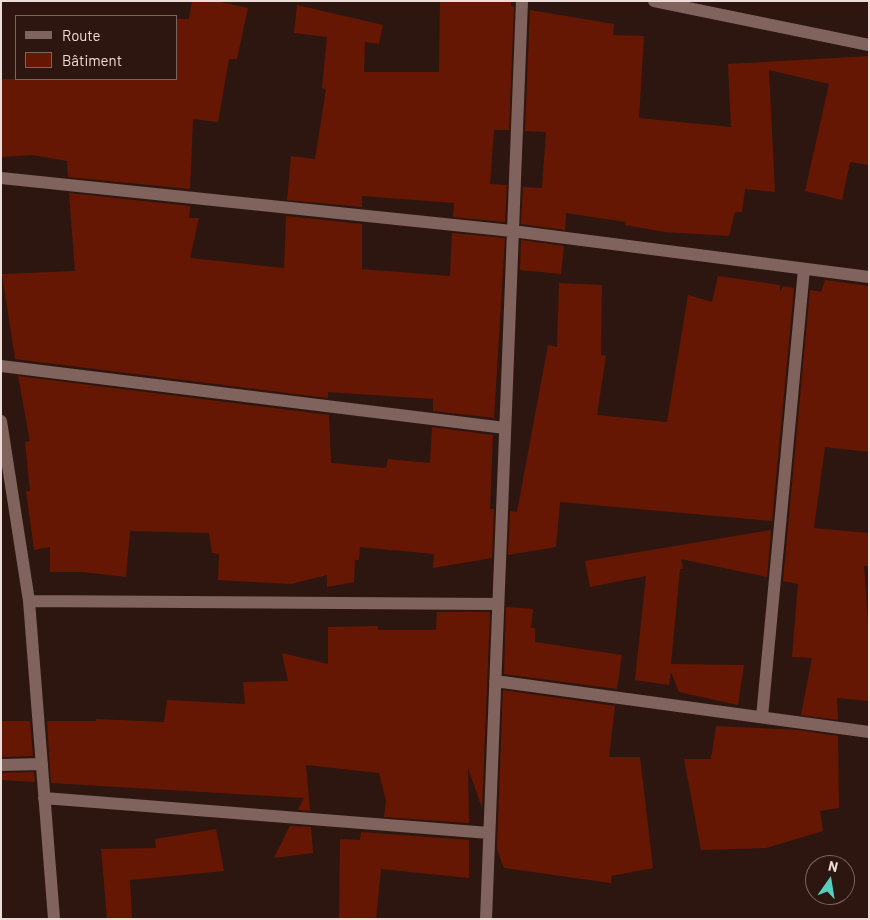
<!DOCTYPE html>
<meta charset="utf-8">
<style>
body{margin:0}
#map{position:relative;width:870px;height:920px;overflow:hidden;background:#2d1610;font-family:Barlow,sans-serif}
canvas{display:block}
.frame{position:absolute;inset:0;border:2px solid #eddcd8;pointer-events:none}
.legend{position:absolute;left:15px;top:15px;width:162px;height:65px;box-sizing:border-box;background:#2d1610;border:1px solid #7a6560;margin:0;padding:6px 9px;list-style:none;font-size:15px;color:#eddcd8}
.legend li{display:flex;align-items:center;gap:10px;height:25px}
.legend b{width:25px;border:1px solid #7a6560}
.north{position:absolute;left:805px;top:855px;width:50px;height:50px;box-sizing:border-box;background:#2d1610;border:1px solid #7a6560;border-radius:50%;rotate:13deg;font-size:14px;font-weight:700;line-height:20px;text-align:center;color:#eddcd8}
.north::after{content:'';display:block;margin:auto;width:18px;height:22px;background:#58cebf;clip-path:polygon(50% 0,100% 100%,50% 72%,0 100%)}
</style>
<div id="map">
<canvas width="870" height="920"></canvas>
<div class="frame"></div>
<ul class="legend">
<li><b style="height:6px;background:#7f635c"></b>Route</li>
<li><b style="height:14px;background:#661704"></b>Bâtiment</li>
</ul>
<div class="north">N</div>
</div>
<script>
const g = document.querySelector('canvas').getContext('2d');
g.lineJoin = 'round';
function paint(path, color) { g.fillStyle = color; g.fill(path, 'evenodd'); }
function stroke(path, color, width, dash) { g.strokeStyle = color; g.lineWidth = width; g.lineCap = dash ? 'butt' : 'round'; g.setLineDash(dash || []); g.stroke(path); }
paint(new Path2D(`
 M192 1H215L248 8 237 59H229L218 122 193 119 190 189 68 177 67 161 32 155 1 157V79H176V19H189Z
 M440 1H511V6L514 7 509 130H494L490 184 507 185 505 222 453 217 454 203 362 196V207L287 200 291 156 315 159 326 89 322 88 327 37 294 33 297 5 383 25 379 44 365 42 364 72H439Z
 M530 10 614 24 613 35 644 36 639 118 731 127 728 64 869 56V165L850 162 842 200 805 191 829 84 769 70 775 192 745 189 742 212H735L729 236 665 232 625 225 626 222 566 213 565 230 521 224 523 187 542 188 546 132 525 131Z
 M69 193 190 206 189 218H199L190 258 284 268 286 216 362 224V269L450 276 452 233 505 238 494 418 433 411V399L328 392V398L15 359 2 274 75 271Z
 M521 240 564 246 561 274 520 270Z
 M718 276 780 285V292L783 286 794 288 772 521 560 502 556 547 508 555 510 511 517 512 548 345 557 347 559 283 602 285 601 355 606 356 597 415 667 422 688 295 712 302Z
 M825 280 869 286V452L825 447 814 528 869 533V566H864L869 634V701L837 698 838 720 801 715 812 658 792 657 798 584 783 581 810 290 821 292Z
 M18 376 329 415 331 463 386 468 388 459 430 463 432 427 493 435 490 509H494L492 558 433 568 434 554 360 547 359 560H355L354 582 327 587V575L291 584 218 580 219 554 212 553 209 533 130 531 126 577 83 572H50V547L34 550 26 491H30L25 442 30 441Z
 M771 530 767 577 681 559 683 569H680L671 664 744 665 738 705 679 692 671 672 669 685 635 680 646 576 590 587 585 561Z
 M506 607 533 609 531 628H535V642L622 655 617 689 504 674Z
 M437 612H490L482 808 468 768 469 823 384 817 386 801 379 773 306 765 310 811 298 810 304 798 51 783 47 721H96V719L164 722 167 700 245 704 243 682 288 681 282 653 328 664V627L378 626V630H436Z
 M503 690 615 706 609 757H640L653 868 611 876V883L504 868 497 849Z
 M1 721H30L33 756 1 757Z
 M716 726 798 730 838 736 839 808 820 811 823 831 766 848 701 850 684 759H711Z
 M34 772 35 782 1 780V773Z
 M290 826 311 827 313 853 274 858Z
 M216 829 224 871 130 880 132 919H107L101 849 156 848 155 839Z
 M361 832 469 840V878L381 869 376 919H339L340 839 360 840Z`), '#661704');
stroke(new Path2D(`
 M654 1 869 45
 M1 178 512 231 869 277
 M1 366 505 428
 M1 421 29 601 54 919
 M29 601 498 604
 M495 681 869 732
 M762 717 804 269
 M1 765 42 764
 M44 798 489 833
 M486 919 522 1`), '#7f635c', 12);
</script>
